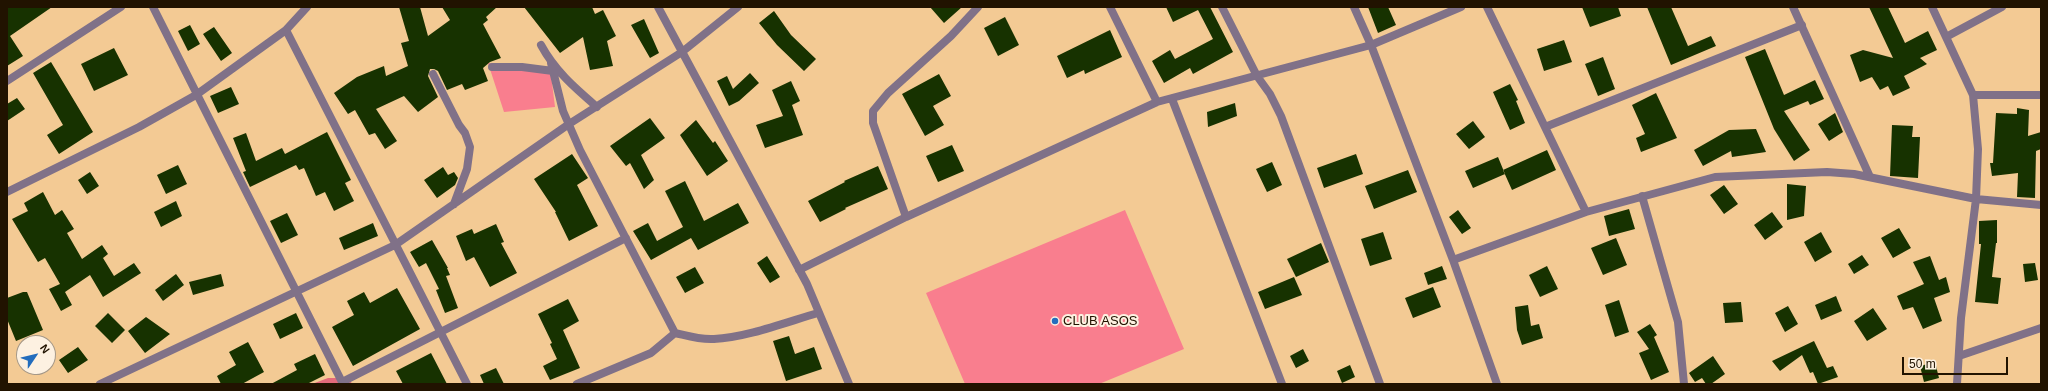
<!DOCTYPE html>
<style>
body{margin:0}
#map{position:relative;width:2048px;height:391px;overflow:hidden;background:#f3ca94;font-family:Arial,sans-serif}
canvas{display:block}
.frame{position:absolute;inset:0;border:8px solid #211300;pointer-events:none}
.north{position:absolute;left:16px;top:335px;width:40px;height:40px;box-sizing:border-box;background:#fdf1e1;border:1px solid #a59887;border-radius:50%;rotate:55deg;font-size:11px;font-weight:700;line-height:16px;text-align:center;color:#211300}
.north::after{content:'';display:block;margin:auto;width:14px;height:18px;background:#236dbd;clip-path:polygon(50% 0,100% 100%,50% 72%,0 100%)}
.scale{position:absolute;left:1902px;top:357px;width:106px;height:18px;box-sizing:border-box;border:2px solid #211300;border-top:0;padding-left:5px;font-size:12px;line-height:14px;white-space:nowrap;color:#211300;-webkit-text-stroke:3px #fdf1e1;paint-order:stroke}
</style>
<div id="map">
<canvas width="2048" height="391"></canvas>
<div class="frame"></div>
<div class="north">N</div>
<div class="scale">50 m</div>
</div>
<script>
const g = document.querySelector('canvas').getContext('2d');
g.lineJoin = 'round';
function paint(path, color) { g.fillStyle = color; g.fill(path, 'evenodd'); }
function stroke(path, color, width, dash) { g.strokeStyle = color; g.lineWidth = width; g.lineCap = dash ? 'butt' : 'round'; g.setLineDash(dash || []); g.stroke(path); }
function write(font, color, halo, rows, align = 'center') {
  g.font = font + ' Arial,sans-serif'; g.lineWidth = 4; g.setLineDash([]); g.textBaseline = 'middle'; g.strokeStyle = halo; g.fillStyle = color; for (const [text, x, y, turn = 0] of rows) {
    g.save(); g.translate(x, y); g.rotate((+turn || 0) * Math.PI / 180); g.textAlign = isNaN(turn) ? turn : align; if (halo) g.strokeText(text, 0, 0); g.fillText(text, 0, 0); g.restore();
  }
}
paint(new Path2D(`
 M488 63 550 67 555 107 504 112Z
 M1125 210 1184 349 1099 384H965L926 293Z`), '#f97e8e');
paint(new Path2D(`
 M328 378H349L352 384H312Z`), '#e46a7b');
paint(new Path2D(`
 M7 7H52L10 36 23 56 7 66Z
 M399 7H420L428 36 450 20 442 7H497L486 17 488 20 483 24 501 58 490 62 483 68 488 81 465 90 462 84 447 90 438 71 434 69H430L428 76 438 97 418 112 404 96 376 109 397 141 385 149 375 133 369 135 355 110 348 114 334 93 357 77 384 66 386 76 408 66 401 43 409 41Z
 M524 7H592L595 14 603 10 616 36 607 41 613 66 590 70 583 37 560 53Z
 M930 7H962L944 23Z
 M1166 7H1210L1233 52 1193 74 1190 68 1164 83 1152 61 1170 50 1175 59 1213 39 1198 10 1173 22Z
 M1368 7H1388L1396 25 1378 33Z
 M1582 7H1618L1621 16 1590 27Z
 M1647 7H1671L1688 46 1711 36 1716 46 1671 65Z
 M1869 7H1888L1905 43 1928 31 1937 50 1920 58 1927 64 1904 76 1910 88 1893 96 1888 86 1880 90 1872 77 1860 82 1850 55 1863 50 1893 58Z
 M774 11 791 35 816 59 804 71 777 45 759 23Z
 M1005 17 1019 45 998 56 984 28Z
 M644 19 659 53 650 58 631 25Z
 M190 25 200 44 188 51 178 31Z
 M214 27 232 53 221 61 203 34Z
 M1110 30 1122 57 1085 74 1084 70 1067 78 1057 56Z
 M1564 40 1572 62 1544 71 1537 49Z
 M114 48 128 75 94 91 81 64Z
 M1765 49 1784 95 1815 80 1824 99 1810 105 1808 101 1784 111 1810 150 1794 161 1774 129 1745 57Z
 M1603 57 1615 89 1598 96 1585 64Z
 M51 62 93 132 59 154 47 135 63 125 33 73Z
 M750 73 759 83 739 101 729 106 717 81 727 76 733 89Z
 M939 74 951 96 933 106 944 125 925 136 902 94Z
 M791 81 800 101 792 105 803 135 765 148 756 125 783 116 772 90Z
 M1510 84 1518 100 1516 101 1525 123 1510 130 1493 92Z
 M231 87 239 104 218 113 210 96Z
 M1656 93 1677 138 1641 152 1636 138 1645 134 1632 105Z
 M17 98 25 109 7 121V104Z
 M1235 103 1237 116 1208 127 1207 112Z
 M2017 108 2029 110 2028 136 2041 132V149L2036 151 2035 198 2017 197 2018 173 1992 176 1990 163H1993L1996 113 2017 114Z
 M1835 113 1843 132 1829 141 1818 124Z
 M650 118 665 138 641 155 654 180 644 189 630 163 626 166 610 146Z
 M696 120 713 143 715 141 728 161 707 176 680 135Z
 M1473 121 1485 137 1469 149 1456 134Z
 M1892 125 1913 126 1912 137H1920L1918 178 1890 176Z
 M1756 129 1766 152 1732 157 1731 151 1703 166 1694 150 1729 130Z
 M327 132 351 180 345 183 354 201 334 211 325 192 316 196 304 168 299 170 296 165 250 187 243 172 246 171 233 138 246 133 256 161 282 148 285 154Z
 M952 145 964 171 938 182 926 156Z
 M1547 150 1556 170 1512 190 1503 170Z
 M572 154 588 178 577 185 598 226 569 241 555 212H556L534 179Z
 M1356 154 1363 174 1324 188 1317 168Z
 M1498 157 1505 174 1473 188 1465 171Z
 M1272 162 1282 185 1267 192 1256 169Z
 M178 165 187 184 166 194 157 175Z
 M878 166 888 189 845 208 846 209 820 222 808 201 845 182 844 181Z
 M443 167 448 175 454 172 458 178 455 185 437 198 424 180Z
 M1408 170 1417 192 1374 209 1365 186Z
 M90 172 99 186 87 194 78 180Z
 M685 181 704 221 738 203 749 223 698 250 691 238 651 260 633 231 648 223 657 241 683 227 665 191Z
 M1787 184 1806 186 1804 216 1787 220Z
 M1724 185 1738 204 1724 214 1710 195Z
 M43 192 55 215 62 210 74 229 67 233 82 259 102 245 108 254 103 258 114 276 134 263 141 273 103 297 90 275 65 292 72 305 61 311 49 289 60 284 45 258 38 262 12 219 28 211 24 203Z
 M176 201 182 216 161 227 154 212Z
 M1629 209 1635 229 1609 236 1604 216Z
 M1458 210 1471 228 1462 234 1449 217Z
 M1772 212 1783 227 1765 240 1754 225Z
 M287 213 298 235 281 243 270 221Z
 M1997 220V243H1996L1992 277 2001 278 1998 304 1975 302 1981 244H1979V221Z
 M373 223 378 236 344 250 339 238Z
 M496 224 504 242 501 243 517 273 490 287 474 257 466 261 456 236 472 229 474 234Z
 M1899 228 1911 248 1893 258 1881 238Z
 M1383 232 1392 259 1370 266 1361 239Z
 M1821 232 1832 252 1815 262 1804 242Z
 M1616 238 1627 265 1603 275 1591 248Z
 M432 240 448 268H447L450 275 446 276 458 308 445 313 436 290 439 289 426 263 419 267 410 252Z
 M1321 243 1329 262 1296 277 1287 259Z
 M1862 255 1869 265 1854 274 1848 264Z
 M767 256 780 277 770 283 757 263Z
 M1930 256 1939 280 1946 277 1950 292 1934 298 1942 321 1923 329 1913 307 1903 310 1897 296 1924 284 1913 262Z
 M2035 263 2038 280 2025 282 2023 264Z
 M1442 266 1447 279 1428 285 1424 273Z
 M1547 266 1558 289 1540 297 1529 275Z
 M695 267 704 283 685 293 676 277Z
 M176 274 184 285 163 301 155 290Z
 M221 274 224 286 193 295 189 282Z
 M1294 277 1302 295 1265 309 1258 292Z
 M1433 287 1441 307 1413 318 1405 298Z
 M397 288 420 329 353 366 332 327 354 315 347 301 364 292 370 303Z
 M23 292H27L43 330 16 341 7 319V298Z
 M1836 296 1842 311 1821 320 1815 305Z
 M568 299 579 321 563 330 580 368 550 380 543 366 557 359 550 344 552 343 538 314Z
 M1619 300 1629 332 1615 337 1605 305Z
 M1741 302 1743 322 1725 323 1723 303Z
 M1528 305 1531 326 1539 324 1543 338 1522 345 1517 330 1515 307Z
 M1788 306 1798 324 1785 332 1775 313Z
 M1873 308 1887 329 1867 341 1854 321Z
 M108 313 125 330 112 343 95 326Z
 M296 313 303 328 280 339 273 324Z
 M146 317 170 334 145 353 128 331Z
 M1650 324 1657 335 1654 337 1669 372 1651 380 1639 353 1649 349 1637 332Z
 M789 336 795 354 814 347 822 369 786 381 773 341Z
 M1814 341 1827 368 1833 366 1838 377 1818 384 1813 372 1810 373 1802 355 1780 371 1772 361Z
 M248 342 264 372 242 384H221L217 376 236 365 229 352Z
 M78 347 88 360 68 373 59 360Z
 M1303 349 1309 361 1296 368 1290 356Z
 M431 353 447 384H403L396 371Z
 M315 354 325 375 307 384H271L297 370 294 364Z
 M1713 356 1725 374 1711 384H1706L1702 378 1695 382 1689 373Z
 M1935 362 1939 378 1924 382 1920 366Z
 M1350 365 1355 377 1342 383 1337 371Z
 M496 368 504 384H484L480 375Z`), '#173200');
stroke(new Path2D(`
 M153 7 343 384
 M658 7 807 284 849 384
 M1110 7 1157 102
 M1222 7 1257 76 1270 94 1281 116 1380 384
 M1354 7 1371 45 1453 260 1497 384
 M1487 7 1586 212
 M1793 7 1870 177
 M1932 7 1973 95 1978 149 1976 199 1961 318 1957 384
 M286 30 467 384
 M1946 37 2002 7
 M541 45C555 71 575 88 597 107
 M551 63 563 111 580 150 675 333
 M492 67H522L553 71
 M433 74 459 125 465 133 470 147 467 169 454 204
 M7 81 121 7
 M1973 95H2041
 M1172 99 1282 384
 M1545 127 1802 25
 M7 192 139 127 196 95 286 30 307 7
 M1642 196 1678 322 1684 384
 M906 217 873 123V111L888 93 951 36 978 7
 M1453 260 1586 212 1715 177 1827 172 1854 174 1976 199 2041 205
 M799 270 906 217 1157 102 1371 45 1461 7
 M1959 356 2041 328
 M342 382 626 238
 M100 384 395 245 569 124 682 52 738 7
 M577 384 651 353 675 333C688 336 700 340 714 339 745 338 787 322 818 313`), '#807188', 8);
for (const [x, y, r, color] of [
 [1055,321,4,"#236dbd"]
]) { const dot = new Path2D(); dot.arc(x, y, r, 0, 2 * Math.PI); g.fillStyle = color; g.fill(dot); stroke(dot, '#fdf1e1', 1.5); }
write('13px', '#211300', '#fdf1e1', [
 ["CLUB ASOS",1063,321]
], 'left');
</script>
